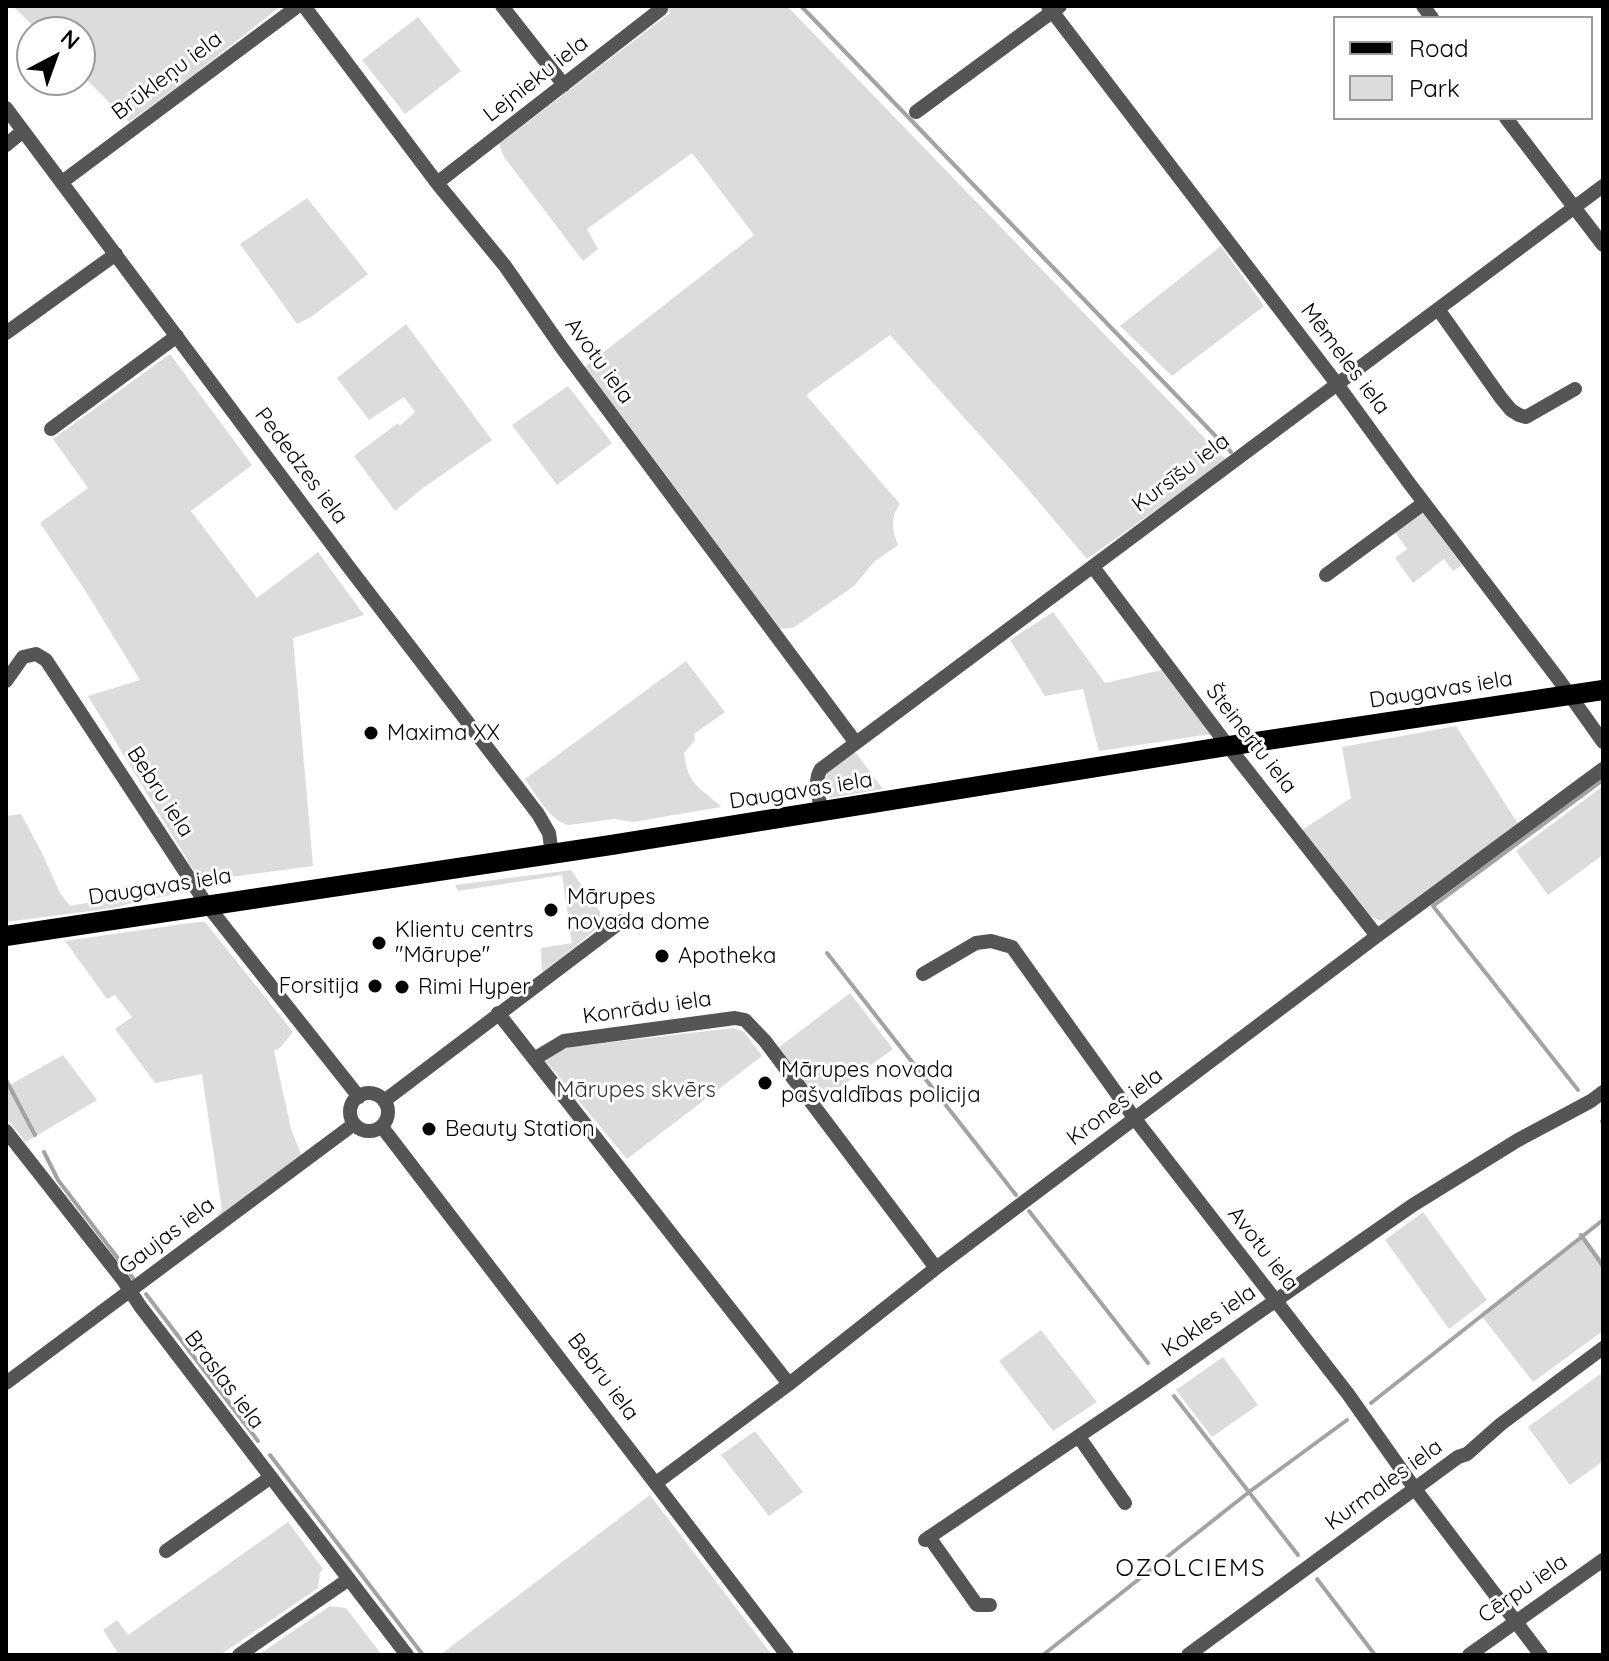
<!DOCTYPE html>
<html>
<head>
<meta charset="utf-8">
<style>
  body { margin:0 }
  #map { position:relative; width:1609px; height:1661px; overflow:hidden; background:#fff; font-family:Quicksand,sans-serif }
  canvas { display:block }
  .frame { position:absolute; inset:0; border:8px solid #000; pointer-events:none }
  .legend { position:absolute; left:1333px; top:16px; width:260px; height:104px; box-sizing:border-box; background:#fff; border:2px solid #999; margin:0; padding:10px 14px; list-style:none; font-size:24px; color:#000 }
  .legend li { display:flex; align-items:center; gap:16px; height:40px }
  .legend b { width:40px; border:2px solid #999 }
  .north { position:absolute; left:16px; top:16px; width:80px; height:80px; box-sizing:border-box; background:#fff; border:2px solid #999; border-radius:50%; rotate:41deg; font-size:22px; font-weight:700; line-height:32px; text-align:center; color:#000 }
  .north::after { content:''; display:block; margin:auto; width:28px; height:36px; background:#000; clip-path:polygon(50% 0,100% 100%,50% 72%,0 100%) }
</style>
</head>
<body>
<div id="map">
<canvas width="1609" height="1661"></canvas>
<div class="frame"></div>
<ul class="legend">
<li><b style="height:10px;background:#000"></b>Road</li>
<li><b style="height:22px;background:#dcdcdc"></b>Park</li>
</ul>
<div class="north">N</div>
</div>
<script>
const c = document.querySelector('canvas').getContext('2d');
c.lineJoin = 'round';
function paint(path, color) { c.fillStyle = color; c.fill(path, 'evenodd'); }
function stroke(path, color, width, dash) { c.strokeStyle = color; c.lineWidth = width; c.lineCap = dash ? 'butt' : 'round'; c.setLineDash(dash || []); c.stroke(path); }
function label(font, color, halo, rows, align = 'center') {
  c.font = font + ' Quicksand,sans-serif'; c.lineWidth = 6; c.setLineDash([]); c.textBaseline = 'middle'; c.strokeStyle = halo; c.fillStyle = color; for (const [text, x, y, turn = 0] of rows) {
    c.save(); c.translate(x, y); c.rotate((+turn || 0) * Math.PI / 180); c.textAlign = isNaN(turn) ? turn : align; if (halo) c.strokeText(text, 0, 0); c.fillText(text, 0, 0); c.restore();
  }
}
const green = new Path2D(`
  M 13,6 L 281,6 L 188,79 L 129,122 L 80,73 L 80,32 L 39,32 Z
  M 664,6 L 787,6 L 1226,460 L 1087,559 L 1021,481 L 890,335 L 806,395 L 900,504 C 890,518 892,529 898,545 L 874,562 L 854,586 L 793,628 L 776,629 L 582,369 L 754,235 L 692,153 L 587,229 L 598,249 L 583,261 L 504,157 L 499,144 L 670,13 Z
  M 418,17 L 461,71 L 405,114 L 362,60 Z
  M 307,198 L 368,274 L 311,317 L 297,324 L 240,244 Z
  M 1221,246 L 1264,306 L 1172,376 L 1120,326 Z
  M 406,324 L 492,440 L 423,488 L 395,511 L 354,456 L 398,423 L 400,426 L 415,412 L 404,397 L 369,420 L 337,378 Z
  M 170,354 L 252,465 L 191,511 L 257,598 L 318,552 L 364,615 L 293,638 L 313,866 L 200,881 L 88,696 L 140,680 L 88,595 L 40,523 L 88,488 L 53,439 Z
  M 568,386 L 612,443 L 557,485 L 512,425 Z
  M 1423,512 L 1462,565 L 1453,571 L 1444,559 L 1413,583 L 1395,558 L 1407,549 L 1395,532 Z
  M 1053,612 L 1105,683 L 1162,670 L 1211,734 L 1099,751 L 1083,689 L 1045,696 L 1010,640 Z
  M 686,661 L 725,712 L 694,734 L 695,740 L 684,753 C 688,787 700,786 721,807 L 633,822 L 614,819 L 569,825 C 550,822 536,794 525,779 Z
  M 1456,726 L 1518,824 L 1389,921 L 1379,920 L 1366,915 L 1302,830 L 1351,798 L 1342,747 Z
  M 856,753 L 883,789 L 830,798 C 815,778 837,757 856,753 Z
  M 1603,786 L 1603,855 L 1548,895 L 1516,851 Z
  M 21,814 L 42,853 L 60,893 L 70,906 L 175,887 L 180,882 L 180,876 L 189,888 L 188,892 L 139,901 L 114,908 L 6,922 L 6,816 Z
  M 571,870 L 600,912 L 602,924 L 575,947 L 542,972 L 541,948 L 572,943 L 562,875 L 458,891 L 455,885 Z
  M 197,922 L 205,922 L 293,1032 L 281,1047 L 274,1051 L 291,1129 L 302,1157 L 212,1222 L 222,1210 L 202,1074 L 155,1083 L 115,1029 L 132,1017 L 115,995 L 107,999 L 65,941 Z
  M 850,993 L 893,1049 L 820,1102 L 778,1048 Z
  M 733,1028 L 744,1032 L 762,1056 L 627,1159 L 545,1060 L 553,1049 Z
  M 63,1055 L 97,1100 L 26,1142 L 6,1118 L 6,1087 Z
  M 1423,1212 L 1487,1300 L 1449,1329 L 1385,1240 Z
  M 1584,1236 L 1603,1261 L 1603,1331 L 1533,1382 L 1480,1314 Z
  M 1041,1330 L 1097,1402 L 1053,1431 L 999,1361 Z
  M 1223,1357 L 1258,1405 L 1212,1437 L 1176,1390 Z
  M 1603,1372 L 1603,1461 L 1570,1485 L 1528,1427 Z
  M 755,1431 L 803,1492 L 769,1516 L 721,1455 Z
  M 650,1495 L 772,1655 L 440,1655 Z
  M 288,1522 L 323,1569 L 320,1573 L 318,1588 L 220,1655 L 119,1655 L 103,1630 L 117,1620 L 128,1635 Z
  M 330,1606 L 346,1608 L 382,1655 L 258,1655 Z`);
const stream = new Path2D(`
  M 801,6 L 1231,452
  M 827,953 L 1016,1195
  M 6,1080 L 35,1135
  M 1578,1090 L 1433,906 L 1603,780
  M 1602,1121 L 1603,1123
  M 44,1152 L 58,1180 L 133,1278
  M 1029,1211 L 1148,1363
  M 1581,1235 L 1603,1266
  M 146,1294 L 258,1441
  M 1174,1396 L 1298,1555
  M 1371,1403 L 1603,1220
  M 270,1455 L 423,1655
  M 1317,1579 L 1375,1655
  M 1043,1655 L 1249,1492 L 1347,1420`);
const street = new Path2D(`
  M 304,6 L 437,183 L 505,266 L 562,348 L 856,743
  M 502,6 L 564,85
  M 1048,6 L 1337,384 L 1409,483 L 1559,680 L 1603,742
  M 1423,6 L 1432,18
  M 6,108 L 348,566 L 538,814 L 549,833 L 552,854
  M 916,112 L 1060,6
  M 1506,118 L 1603,245
  M 6,145 L 23,131
  M 62,182 L 298,6
  M 437,183 L 661,9
  M 1438,309 L 1501,398 L 1511,410 L 1519,415 L 1526,417 L 1575,389
  M 6,333 L 116,254
  M 51,429 L 177,336
  M 1093,567 L 1228,746 L 1377,936
  M 1326,575 L 1424,503
  M 6,681 L 23,657 L 36,654 L 46,660 L 207,905 L 359,1097
  M 822,812 C 819,798 813,781 821,769 L 1603,186
  M 923,974 L 976,943 L 991,941 L 1012,947 L 1135,1119 L 1348,1394 L 1415,1489 L 1541,1655
  M 498,1013 L 789,1384
  M 534,1059 L 564,1041 L 735,1018 L 745,1020 L 765,1041 L 936,1268
  M350 1112a19 19 0 1 1 38 0a19 19 0 1 1-38 0Z
  M 384,1101 L 622,921
  M 382,1127 L 787,1655
  M 6,1131 L 123,1280 L 140,1306 L 407,1655
  M 6,1383 L 354,1124
  M 1079,1437 L 1125,1503
  M 656,1483 L 789,1384 L 936,1268 L 1377,936 L 1603,769
  M 929,1537 L 977,1605 L 990,1605
  M 925,1540 L 1147,1390 L 1413,1205 L 1518,1140 L 1591,1101 L 1603,1092
  M 166,1551 L 271,1477
  M 239,1655 L 349,1579
  M 1188,1655 L 1458,1457 L 1467,1454 L 1501,1424 L 1603,1348
  M 1469,1655 L 1603,1560`);
const primary = new Path2D(`
  M 6,936 L 611,845 L 1228,746 L 1603,690`);
const markers = [
  [371,733,8,"#000"],
  [551,910,8,"#000"],
  [379,943,8,"#000"],
  [662,956,8,"#000"],
  [375,986,8,"#000"],
  [402,987,8,"#000"],
  [765,1083,8,"#000"],
  [429,1129,8,"#000"]
];
const streetNames = [
  ["Brūkleņu iela",167,76,-37],
  ["Lejnieku iela",536,79,-38],
  ["Mēmeles iela",1345,359,53],
  ["Avotu iela",599,361,54],
  ["Pededzes iela",301,466,53],
  ["Kursīšu iela",1181,473,-37],
  ["Daugavas iela",1441,690,-9],
  ["Šteinertu iela",1251,739,52],
  ["Daugavas iela",801,791,-9],
  ["Bebru iela",160,792,57],
  ["Daugavas iela",160,887,-9],
  ["Konrādu iela",647,1008,-8],
  ["Krones iela",1115,1107,-37],
  ["Gaujas iela",167,1236,-37],
  ["Avotu iela",1263,1249,52],
  ["Kokles iela",1209,1321,-35],
  ["Bebru iela",603,1377,53],
  ["Braslas iela",224,1380,53],
  ["Kurmales iela",1384,1485,-36],
  ["Cērpu iela",1523,1589,-35]
];
const poiNames = [
  ["Maxima XX",387,733],
  ["Mārupes",567,897],
  ["novada dome",567,922],
  ["Klientu centrs",395,930],
  ["\"Mārupe\"",395,955],
  ["Apotheka",678,956],
  ["Forsitija",359,986,"right"],
  ["Rimi Hyper",418,987],
  ["Mārupes novada",781,1070],
  ["pašvaldības policija",781,1095],
  ["Beauty Station",445,1129]
];
const parkNames = [
  ["Mārupes skvērs",636,1090]
];
const neighbourhoodNames = [
  ["OZOLCIEMS",1191,1569]
];
paint(green, '#dcdcdc');
stroke(stream, '#a3a3a3', 4);
stroke(street, '#555', 14);
stroke(primary, '#000', 20);
for (const [x, y, r, color] of markers) { const dot = new Path2D(); dot.arc(x, y, r, 0, 2 * Math.PI); c.fillStyle = color; c.fill(dot); stroke(dot, '#fff', 3); }
label('22px', '#000', '#fff', streetNames);
label('22px', '#000', '#fff', poiNames, 'left');
label('22px', '#333', '#fff', parkNames);
c.letterSpacing = '2px';
label('24px', '#000', '#fff', neighbourhoodNames);
c.letterSpacing = '0px';
</script>
</body>
</html>
